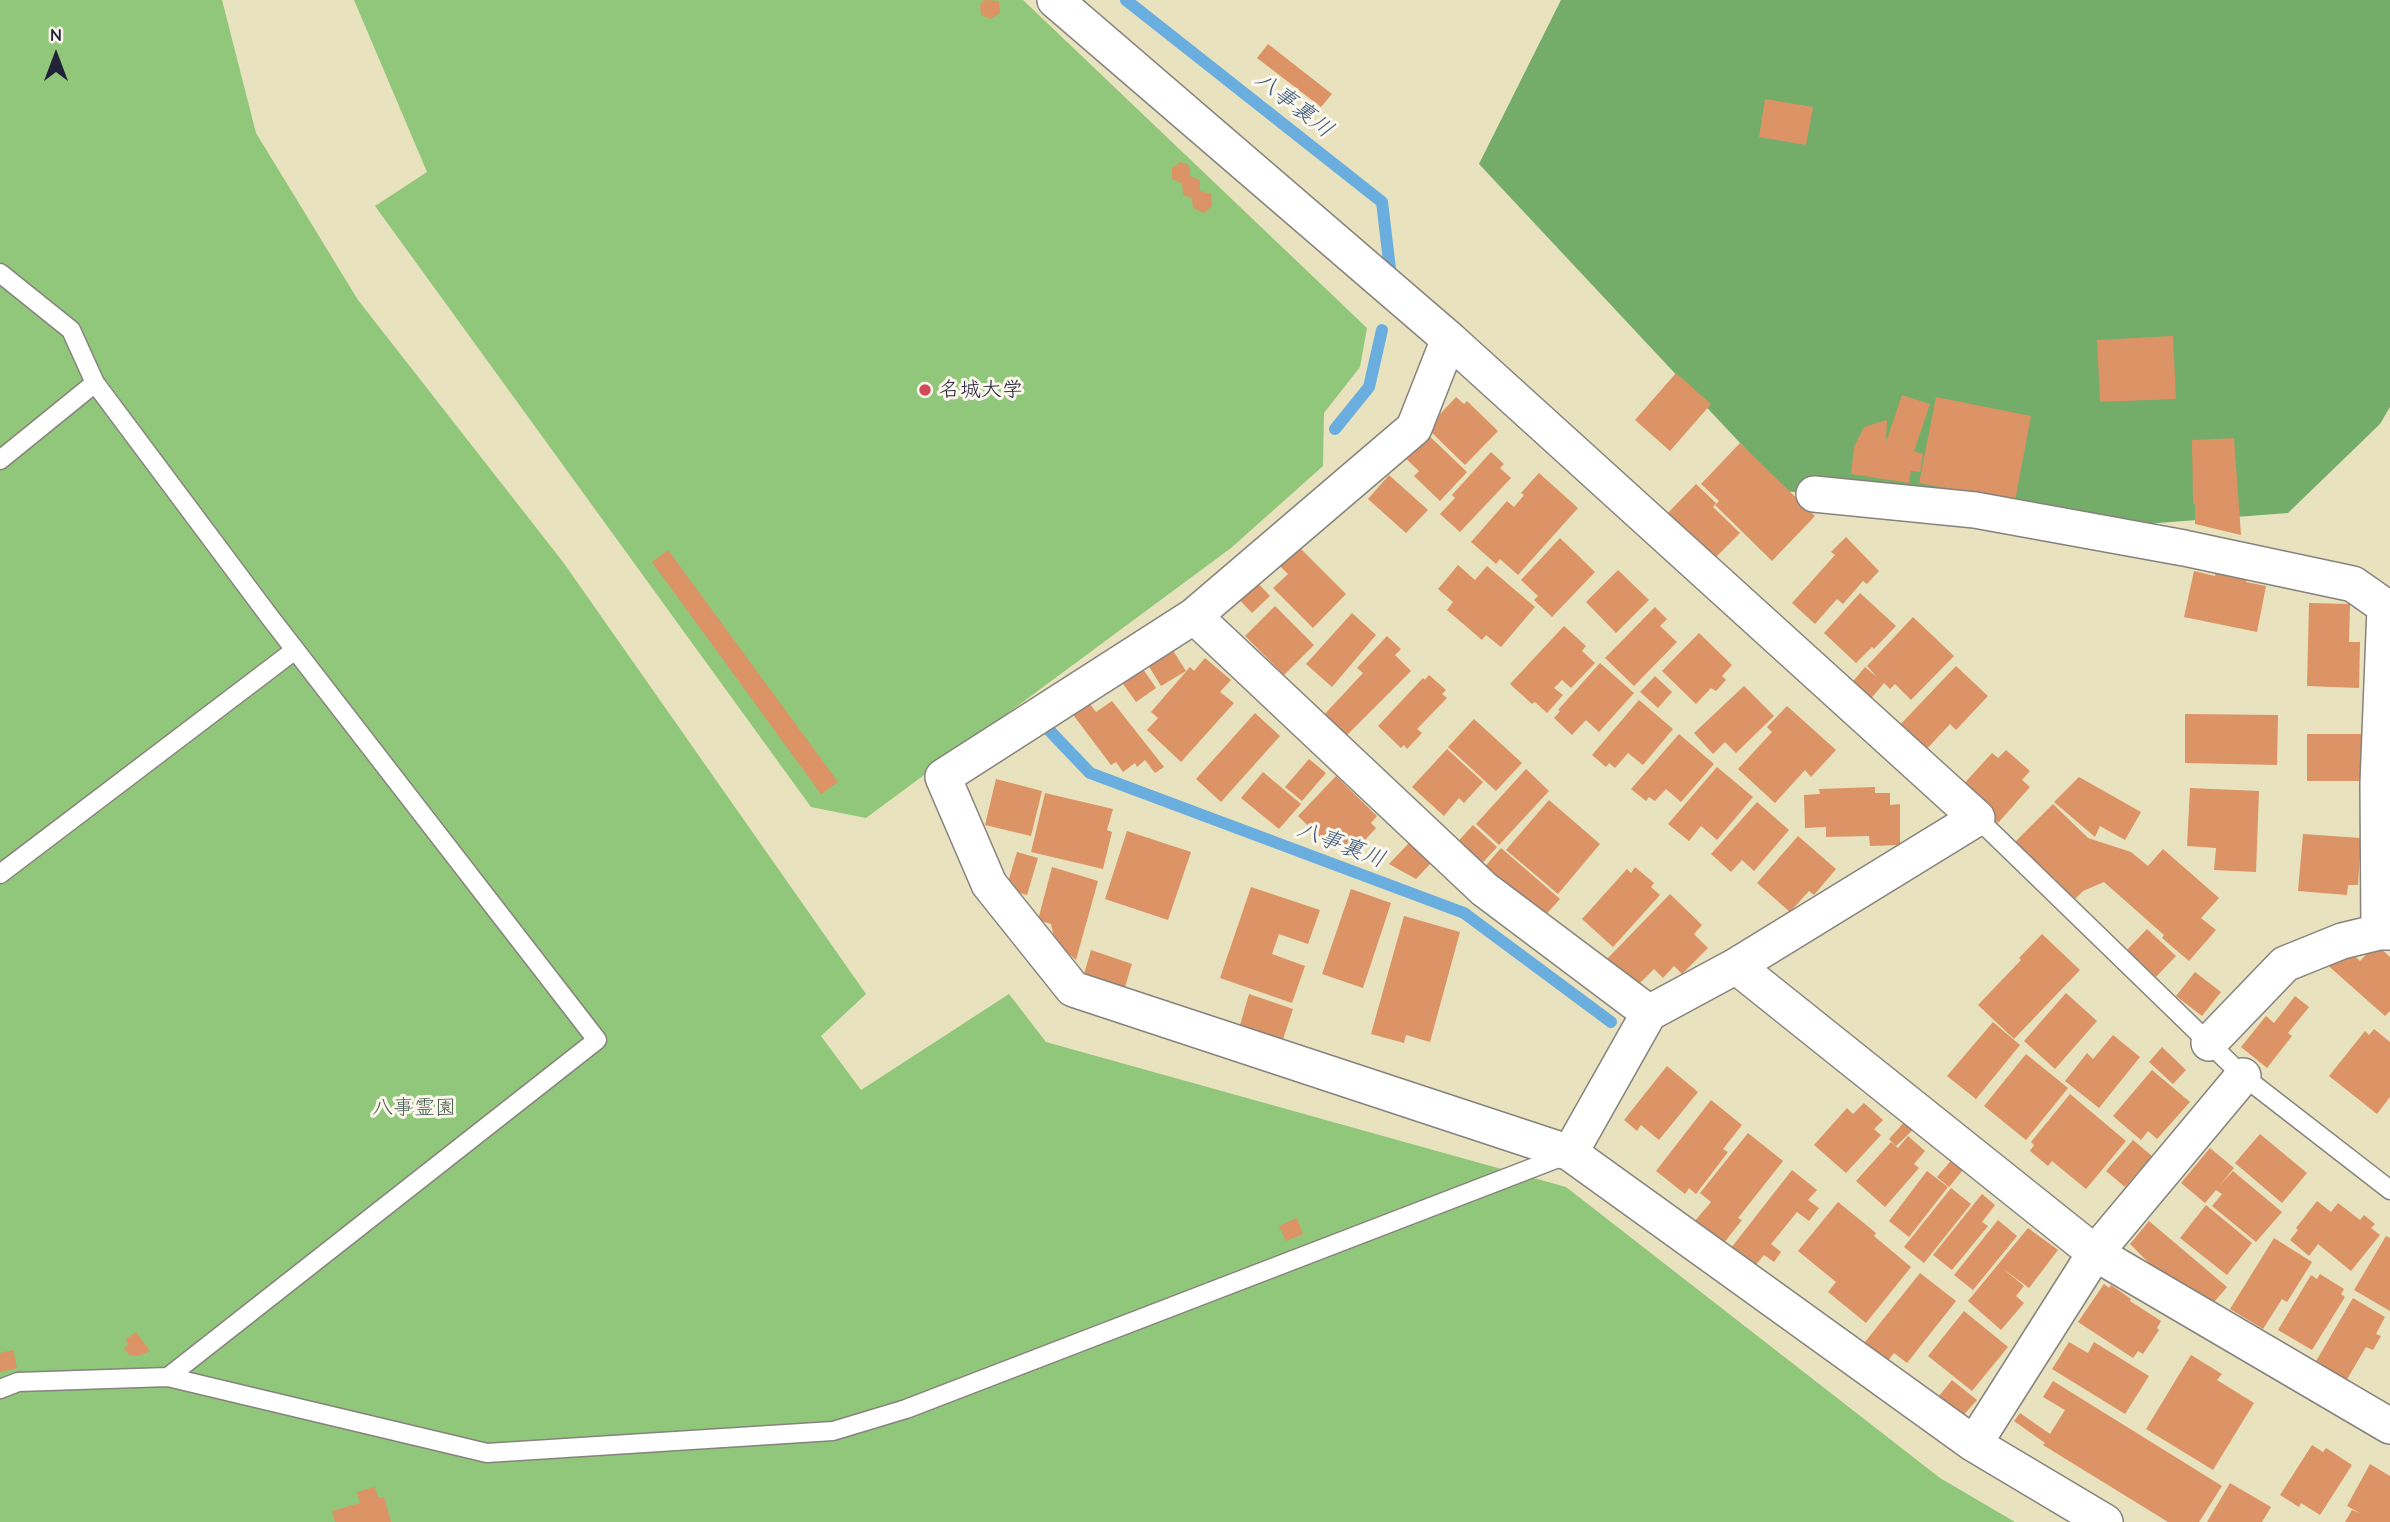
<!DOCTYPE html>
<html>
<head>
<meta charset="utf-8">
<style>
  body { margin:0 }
  #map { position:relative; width:2390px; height:1522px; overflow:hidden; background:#e9e2bf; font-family:"Comic Neue",sans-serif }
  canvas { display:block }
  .north { position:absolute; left:21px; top:21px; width:70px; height:70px; -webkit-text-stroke:5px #fbf7ec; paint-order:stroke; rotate:0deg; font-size:19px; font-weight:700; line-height:28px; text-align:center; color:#22223b }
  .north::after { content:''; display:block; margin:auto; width:24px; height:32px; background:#22223b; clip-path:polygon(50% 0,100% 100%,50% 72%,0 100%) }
</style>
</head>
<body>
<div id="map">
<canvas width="2390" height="1522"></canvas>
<div class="north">N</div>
</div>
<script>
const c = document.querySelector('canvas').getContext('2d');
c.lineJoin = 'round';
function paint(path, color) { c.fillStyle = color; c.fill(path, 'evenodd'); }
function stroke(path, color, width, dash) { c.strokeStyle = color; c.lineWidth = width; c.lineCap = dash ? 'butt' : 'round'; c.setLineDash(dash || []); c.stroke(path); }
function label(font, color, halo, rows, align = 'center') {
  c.font = font + ' "Comic Neue","Klee One",sans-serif'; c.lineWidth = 6; c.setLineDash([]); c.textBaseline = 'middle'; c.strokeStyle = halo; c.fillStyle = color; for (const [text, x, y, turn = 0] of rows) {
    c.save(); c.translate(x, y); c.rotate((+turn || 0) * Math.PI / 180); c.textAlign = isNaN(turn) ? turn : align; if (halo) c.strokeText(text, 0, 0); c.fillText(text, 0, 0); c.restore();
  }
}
const green = new Path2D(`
  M 0,0 L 222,0 L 256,133 L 358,300 L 563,562 L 866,994 L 821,1036 L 861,1090 L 1009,994 L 1046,1042 L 1566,1187 L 1940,1478 L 2015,1522 L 0,1522 Z
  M 354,0 L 1023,0 L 1367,328 L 1360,367 L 1324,413 L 1323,466 L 1231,548 L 866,818 L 811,807 L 375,206 L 427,172 Z`);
const forest = new Path2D(`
  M 1561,0 L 2390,0 L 2390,407 L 2380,424 L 2288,513 L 2106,527 L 1785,491 L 1479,164 Z`);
const stream = new Path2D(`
  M 1126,0 L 1382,202 L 1390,269
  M 1335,429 L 1369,387 L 1382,330
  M 1047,728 L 1090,773 L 1464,913 L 1611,1022`);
const building = new Path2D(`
  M 985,0 L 999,1 L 1000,13 L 991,19 L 981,15 L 980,4 Z
  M 1268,44 L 1332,94 L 1321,107 L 1257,58 Z
  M 1765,99 L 1813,107 L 1806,145 L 1759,137 Z
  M 1180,162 L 1190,166 L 1190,176 L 1200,180 L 1200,191 L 1211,194 L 1212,206 L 1204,213 L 1193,208 L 1192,198 L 1183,195 L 1182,183 L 1172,179 L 1172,168 Z
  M 2173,336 L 2176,399 L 2100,402 L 2097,340 Z
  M 1676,373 L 1711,404 L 1670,451 L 1635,420 Z
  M 1902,395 L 1930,404 L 1914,451 L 1923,454 L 1920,472 L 1911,471 L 1909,483 L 1851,474 L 1854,447 L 1864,427 L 1887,420 L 1886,442 Z
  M 1456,397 L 1464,404 L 1467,401 L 1498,431 L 1465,465 L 1427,428 Z
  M 1936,397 L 2031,416 L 2015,501 L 1919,483 Z
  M 1423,430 L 1467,472 L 1440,501 L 1414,476 L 1419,471 L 1401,454 Z
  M 2234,438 L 2241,535 L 2195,524 L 2195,504 L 2193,504 L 2192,440 Z
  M 1740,443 L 1815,516 L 1772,561 L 1715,505 L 1719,501 L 1701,484 Z
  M 1491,452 L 1504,464 L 1500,468 L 1511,478 L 1460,532 L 1440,514 L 1455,498 L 1452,495 Z
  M 1539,473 L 1578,508 L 1518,575 L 1500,559 L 1496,564 L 1471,542 L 1507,501 L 1514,507 L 1524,495 L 1521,493 Z
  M 1389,475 L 1428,510 L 1406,533 L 1368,499 Z
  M 1696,484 L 1716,503 L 1713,507 L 1740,533 L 1711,562 L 1665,516 Z
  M 1846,537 L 1879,571 L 1867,584 L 1863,581 L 1843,604 L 1837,599 L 1815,624 L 1792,603 L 1835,555 L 1831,552 Z
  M 1560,538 L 1595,572 L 1552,617 L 1534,600 L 1538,596 L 1521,580 Z
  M 1298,546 L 1346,594 L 1313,628 L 1273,588 L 1288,574 L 1279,565 Z
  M 668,550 L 838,782 L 821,794 L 652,562 Z
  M 1458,565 L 1475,580 L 1487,566 L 1535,607 L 1501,647 L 1486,635 L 1482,640 L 1447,610 L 1453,602 L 1438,589 Z
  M 1618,570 L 1649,600 L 1616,633 L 1586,602 Z
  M 2216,570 L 2247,576 L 2246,582 L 2266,586 L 2257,632 L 2184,617 L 2194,571 L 2215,576 Z
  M 1254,579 L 1270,596 L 1252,613 L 1236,596 Z
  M 1860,593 L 1896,626 L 1874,649 L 1872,647 L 1856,663 L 1824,633 Z
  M 2309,603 L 2350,604 L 2349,642 L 2360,642 L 2359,688 L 2307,686 Z
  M 1275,606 L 1314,645 L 1284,675 L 1245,636 Z
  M 1655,607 L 1667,619 L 1660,626 L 1677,642 L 1634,686 L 1605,658 Z
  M 1352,613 L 1376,635 L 1332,687 L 1306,664 Z
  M 1913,617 L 1954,656 L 1911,700 L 1895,684 L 1890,689 L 1884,683 L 1869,701 L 1850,685 L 1865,667 L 1877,677 L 1867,666 Z
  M 1564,626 L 1586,646 L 1582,651 L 1595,663 L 1571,688 L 1562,680 L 1554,688 L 1563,695 L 1547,713 L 1535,702 L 1532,704 L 1510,684 Z
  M 1699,633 L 1732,665 L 1722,676 L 1726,680 L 1716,691 L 1711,688 L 1696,704 L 1662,671 Z
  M 1387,636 L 1401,649 L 1395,655 L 1411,671 L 1343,739 L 1321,718 L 1363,673 L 1357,668 Z
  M 1172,649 L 1186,671 L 1161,686 L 1148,665 Z
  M 1205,658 L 1231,680 L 1220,692 L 1234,703 L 1181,762 L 1147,730 L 1158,718 L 1151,712 L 1190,667 L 1194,671 Z
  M 1600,663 L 1634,693 L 1599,732 L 1586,720 L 1572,735 L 1554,718 L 1560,711 L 1558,710 Z
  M 1956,666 L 1988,696 L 1956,730 L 1950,724 L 1923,753 L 1897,728 Z
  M 1143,669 L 1156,688 L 1136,702 L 1123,684 Z
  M 1429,675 L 1446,690 L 1442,694 L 1447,698 L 1417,729 L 1422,733 L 1407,749 L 1404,745 L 1401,748 L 1378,726 L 1423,678 L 1425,680 Z
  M 1655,676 L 1672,692 L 1658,708 L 1640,692 Z
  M 1744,686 L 1774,716 L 1736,753 L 1725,742 L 1713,754 L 1694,733 Z
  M 1087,700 L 1096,712 L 1112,701 L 1164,767 L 1155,773 L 1145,760 L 1137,767 L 1135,763 L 1123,772 L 1116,762 L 1111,765 L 1071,712 Z
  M 1639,700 L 1673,729 L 1643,765 L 1628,753 L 1615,768 L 1609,763 L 1606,767 L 1592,755 Z
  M 1787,706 L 1836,750 L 1811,777 L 1805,770 L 1775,803 L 1738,769 L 1772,732 L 1767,727 Z
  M 1255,713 L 1280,736 L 1221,802 L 1196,779 Z
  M 2185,714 L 2278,715 L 2277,765 L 2185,763 Z
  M 1474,719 L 1522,763 L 1496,791 L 1448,747 Z
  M 1679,734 L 1714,764 L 1681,802 L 1666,789 L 1655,801 L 1649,797 L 1646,801 L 1631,789 Z
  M 2307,734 L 2370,734 L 2370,781 L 2307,781 Z
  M 1447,749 L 1483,782 L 1464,803 L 1459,798 L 1444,816 L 1412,787 Z
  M 2006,750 L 2030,771 L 2022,780 L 2030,787 L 1998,823 L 1960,788 L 1992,753 L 1998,758 Z
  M 1309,759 L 1326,773 L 1302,801 L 1285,787 Z
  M 1717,767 L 1753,797 L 1717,840 L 1701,826 L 1689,841 L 1668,824 Z
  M 1526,769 L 1549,791 L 1499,845 L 1476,824 Z
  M 1263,772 L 1301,804 L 1279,829 L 1241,798 Z
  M 1336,776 L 1377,816 L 1371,823 L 1376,828 L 1365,840 L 1361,836 L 1346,851 L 1334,840 L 1328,845 L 1298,816 Z
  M 2079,777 L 2141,812 L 2125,840 L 2100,826 L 2095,837 L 2054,802 Z
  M 996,779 L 1042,791 L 1031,836 L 985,825 Z
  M 1875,787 L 1875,793 L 1890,793 L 1890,805 L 1900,804 L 1900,845 L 1870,846 L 1869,836 L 1826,837 L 1826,827 L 1805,828 L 1804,795 L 1820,794 L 1819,789 Z
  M 2190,788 L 2259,791 L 2256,872 L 2214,870 L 2216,848 L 2187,846 Z
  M 1045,793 L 1113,809 L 1107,830 L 1112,832 L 1103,869 L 1031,852 Z
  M 1549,800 L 1600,844 L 1558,894 L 1506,850 Z
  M 1757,802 L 1789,830 L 1754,871 L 1742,860 L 1731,872 L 1711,854 Z
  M 2053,804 L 2088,838 L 2131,852 L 2148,866 L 2163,849 L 2219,898 L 2201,918 L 2216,930 L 2189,961 L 2162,938 L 2164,935 L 2104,882 L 2083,891 L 2074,900 L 2054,878 L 2052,880 L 2014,843 Z
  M 1473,825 L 1497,847 L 1476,870 L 1452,848 Z
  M 1127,831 L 1191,852 L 1168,920 L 1105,899 Z
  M 2303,834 L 2361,838 L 2358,885 L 2348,885 L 2347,895 L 2298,891 Z
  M 1798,836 L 1836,869 L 1814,895 L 1809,891 L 1790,912 L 1757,883 Z
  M 1409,843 L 1431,863 L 1416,879 L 1389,864 Z
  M 1501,848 L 1560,899 L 1541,920 L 1482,870 Z
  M 1017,852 L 1038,858 L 1027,895 L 1006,889 Z
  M 1052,867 L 1098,881 L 1076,960 L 1055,942 L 1051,924 L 1038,920 Z
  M 1635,867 L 1654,883 L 1651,887 L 1660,895 L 1613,947 L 1582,919 L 1627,869 L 1631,873 Z
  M 1251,887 L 1320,910 L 1308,944 L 1279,934 L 1272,954 L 1305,966 L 1292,1003 L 1220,978 Z
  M 1351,889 L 1391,903 L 1363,988 L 1322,974 Z
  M 1670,894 L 1702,925 L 1694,934 L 1708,948 L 1682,974 L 1674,966 L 1663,978 L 1654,969 L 1635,988 L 1606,960 Z
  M 1404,916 L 1460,932 L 1430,1042 L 1406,1035 L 1404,1043 L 1371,1034 Z
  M 2147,929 L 2176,956 L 2156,977 L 2127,950 Z
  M 2042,934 L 2080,970 L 2014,1039 L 1978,1005 L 2021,960 L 2019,958 Z
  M 2376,944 L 2390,957 L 2390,1011 L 2385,1016 L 2324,962 L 2351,952 L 2360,961 Z
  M 1091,950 L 1132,964 L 1125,987 L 1084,974 Z
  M 2195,972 L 2221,992 L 2202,1016 L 2176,996 Z
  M 2066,993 L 2097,1021 L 2055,1069 L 2024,1041 Z
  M 1249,994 L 1293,1009 L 1283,1039 L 1240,1025 Z
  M 2295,996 L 2309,1007 L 2288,1033 L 2292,1036 L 2267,1068 L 2241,1047 L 2266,1016 L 2274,1023 Z
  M 1993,1022 L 2020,1045 L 1976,1099 L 1947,1076 Z
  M 2374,1029 L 2390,1042 L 2390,1097 L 2377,1114 L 2329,1076 L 2365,1031 L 2369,1035 Z
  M 2113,1035 L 2140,1057 L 2099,1108 L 2065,1081 L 2087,1053 L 2093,1059 Z
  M 2162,1047 L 2186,1070 L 2173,1084 L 2149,1062 Z
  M 2026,1054 L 2068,1088 L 2026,1140 L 1984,1106 Z
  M 1667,1066 L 1698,1092 L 1659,1140 L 1641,1125 L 1637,1131 L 1624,1120 Z
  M 2152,1070 L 2190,1102 L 2157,1139 L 2148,1131 L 2141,1140 L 2113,1116 Z
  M 2070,1094 L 2126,1141 L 2086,1189 L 2052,1161 L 2048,1166 L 2030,1151 L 2034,1145 L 2031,1142 Z
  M 1711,1100 L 1742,1125 L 1723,1149 L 1728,1152 L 1696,1194 L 1689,1188 L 1685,1194 L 1656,1171 Z
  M 1864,1103 L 1883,1120 L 1874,1129 L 1881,1135 L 1846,1173 L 1814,1145 L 1847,1108 L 1853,1114 Z
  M 1908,1118 L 1916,1127 L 1896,1146 L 1889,1139 Z
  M 1748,1133 L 1783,1161 L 1738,1218 L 1742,1220 L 1723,1244 L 1694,1222 L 1711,1202 L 1700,1193 Z
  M 2260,1134 L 2307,1173 L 2282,1203 L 2235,1163 Z
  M 1908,1136 L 1925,1151 L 1914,1164 L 1919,1168 L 1885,1207 L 1856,1181 L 1891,1142 L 1898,1148 Z
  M 2133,1140 L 2152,1156 L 2125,1187 L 2106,1171 Z
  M 2210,1148 L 2234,1168 L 2219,1186 L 2233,1171 L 2282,1212 L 2256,1242 L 2212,1206 L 2222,1194 L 2216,1190 L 2205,1203 L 2181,1183 Z
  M 1954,1157 L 1966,1166 L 1949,1187 L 1937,1177 Z
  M 1792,1170 L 1817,1190 L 1808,1200 L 1819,1208 L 1809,1221 L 1797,1212 L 1771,1244 L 1781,1252 L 1774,1262 L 1764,1255 L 1754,1267 L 1731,1248 Z
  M 1927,1171 L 1948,1187 L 1909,1237 L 1889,1221 Z
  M 1951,1188 L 1971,1204 L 1924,1263 L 1904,1247 Z
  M 1982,1194 L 1995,1205 L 1982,1222 L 1988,1226 L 1952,1270 L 1933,1255 Z
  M 2317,1201 L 2331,1212 L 2338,1203 L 2360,1220 L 2364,1215 L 2375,1224 L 2371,1228 L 2380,1235 L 2351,1271 L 2318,1244 L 2309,1256 L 2290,1240 L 2298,1230 L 2296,1228 Z
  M 1838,1202 L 1876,1233 L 1874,1236 L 1911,1267 L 1866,1323 L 1828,1292 L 1836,1282 L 1798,1251 Z
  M 2206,1205 L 2252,1243 L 2227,1275 L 2180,1238 Z
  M 1297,1218 L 1303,1234 L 1286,1241 L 1279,1226 Z
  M 1998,1220 L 2017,1236 L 1973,1290 L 1954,1275 Z
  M 2149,1221 L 2227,1287 L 2203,1315 L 2148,1269 L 2151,1265 L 2130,1244 Z
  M 2028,1228 L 2058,1250 L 2029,1288 L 2002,1268 L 2024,1286 L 2016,1296 L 2024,1303 L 2001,1330 L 1968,1301 Z
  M 2386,1236 L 2390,1238 L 2390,1311 L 2354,1290 Z
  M 2274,1238 L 2312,1262 L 2287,1302 L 2282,1299 L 2263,1329 L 2230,1309 Z
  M 1920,1273 L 1956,1301 L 1907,1363 L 1894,1353 L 1884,1366 L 1861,1347 Z
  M 2320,1274 L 2344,1289 L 2341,1294 L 2345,1297 L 2312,1350 L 2278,1330 L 2311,1275 L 2317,1279 Z
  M 2104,1284 L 2109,1288 L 2111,1285 L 2131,1299 L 2130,1301 L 2161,1321 L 2157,1328 L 2159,1330 L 2143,1354 L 2138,1351 L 2133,1358 L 2078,1322 Z
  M 2353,1298 L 2385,1317 L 2376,1334 L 2381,1336 L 2373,1350 L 2366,1347 L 2343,1386 L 2312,1368 Z
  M 1964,1311 L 2008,1347 L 1972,1391 L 1928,1356 Z
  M 136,1332 L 150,1351 L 141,1355 L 130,1356 L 124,1348 L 129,1344 L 125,1340 Z
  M 2069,1342 L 2088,1353 L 2094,1342 L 2149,1376 L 2125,1414 L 2052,1369 Z
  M 13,1350 L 17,1368 L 0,1372 L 0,1353 Z
  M 2191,1355 L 2222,1374 L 2217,1380 L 2254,1403 L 2213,1470 L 2146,1429 Z
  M 1952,1380 L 1977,1400 L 1960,1419 L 1930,1407 Z
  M 2053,1381 L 2222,1486 L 2199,1522 L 2168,1522 L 2043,1445 L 2045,1443 L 2014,1421 L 2020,1413 L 2050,1434 L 2065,1410 L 2043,1397 Z
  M 2312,1445 L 2323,1452 L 2326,1448 L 2352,1465 L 2320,1515 L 2301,1503 L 2299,1507 L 2280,1495 Z
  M 2370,1464 L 2390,1476 L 2390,1522 L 2345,1522 L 2352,1510 L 2360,1513 L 2347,1506 Z
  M 2230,1483 L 2271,1507 L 2262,1522 L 2207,1522 Z
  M 375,1487 L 378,1498 L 384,1497 L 391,1522 L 335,1522 L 332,1511 L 360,1503 L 357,1492 Z`);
const lane = new Path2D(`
  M 0,273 L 71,330 L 95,383 L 269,616 L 597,1040 L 168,1377
  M 0,460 L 95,383
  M 1977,818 L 2243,1076 L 2390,1190
  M 0,874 L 295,650
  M 0,1389 L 18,1382 L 168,1377 L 487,1453 L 833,1431 L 906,1409 L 1566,1155`);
const street = new Path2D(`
  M 1055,0 L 1449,339 L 1977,818 L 1736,966 L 1649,1013 L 1570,1153
  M 1449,339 L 1414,428 L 1194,616 L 943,777 L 989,884 L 1073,989 L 1570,1153 L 1974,1444 L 2105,1522
  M 1814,494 L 1975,510 L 2184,548 L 2353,584 L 2390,610
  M 1194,616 L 1484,889 L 1649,1013
  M 2379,932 L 2378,784 L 2385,608
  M 1736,966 L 2095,1253 L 2390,1426
  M 2209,1043 L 2285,964 L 2342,941 L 2379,932 L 2390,932
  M 1974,1444 L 2095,1253 L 2243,1076`);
const markers = [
  [925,390,7,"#d1495b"]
];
const poiNames = [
  ["名城大学",939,390]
];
const parkNames = [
  ["八事霊園",414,1108]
];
const waterNames = [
  ["八事裏川",1294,105,38],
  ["八事裏川",1341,845,21]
];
paint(green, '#91c77a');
paint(forest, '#74ac6a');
stroke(stream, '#6aaee0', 12);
paint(building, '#dc9365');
stroke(lane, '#86827d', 21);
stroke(street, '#86827d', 38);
stroke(lane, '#fff', 18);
stroke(street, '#fff', 35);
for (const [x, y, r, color] of markers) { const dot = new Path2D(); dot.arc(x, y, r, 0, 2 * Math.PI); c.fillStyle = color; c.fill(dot); stroke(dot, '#fbf7ec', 2.5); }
label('21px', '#22223b', '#fbf7ec', poiNames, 'left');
label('21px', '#495c51', '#fbf7ec', parkNames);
label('italic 23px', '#3f5a7d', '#fbf7ec', waterNames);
</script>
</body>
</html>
